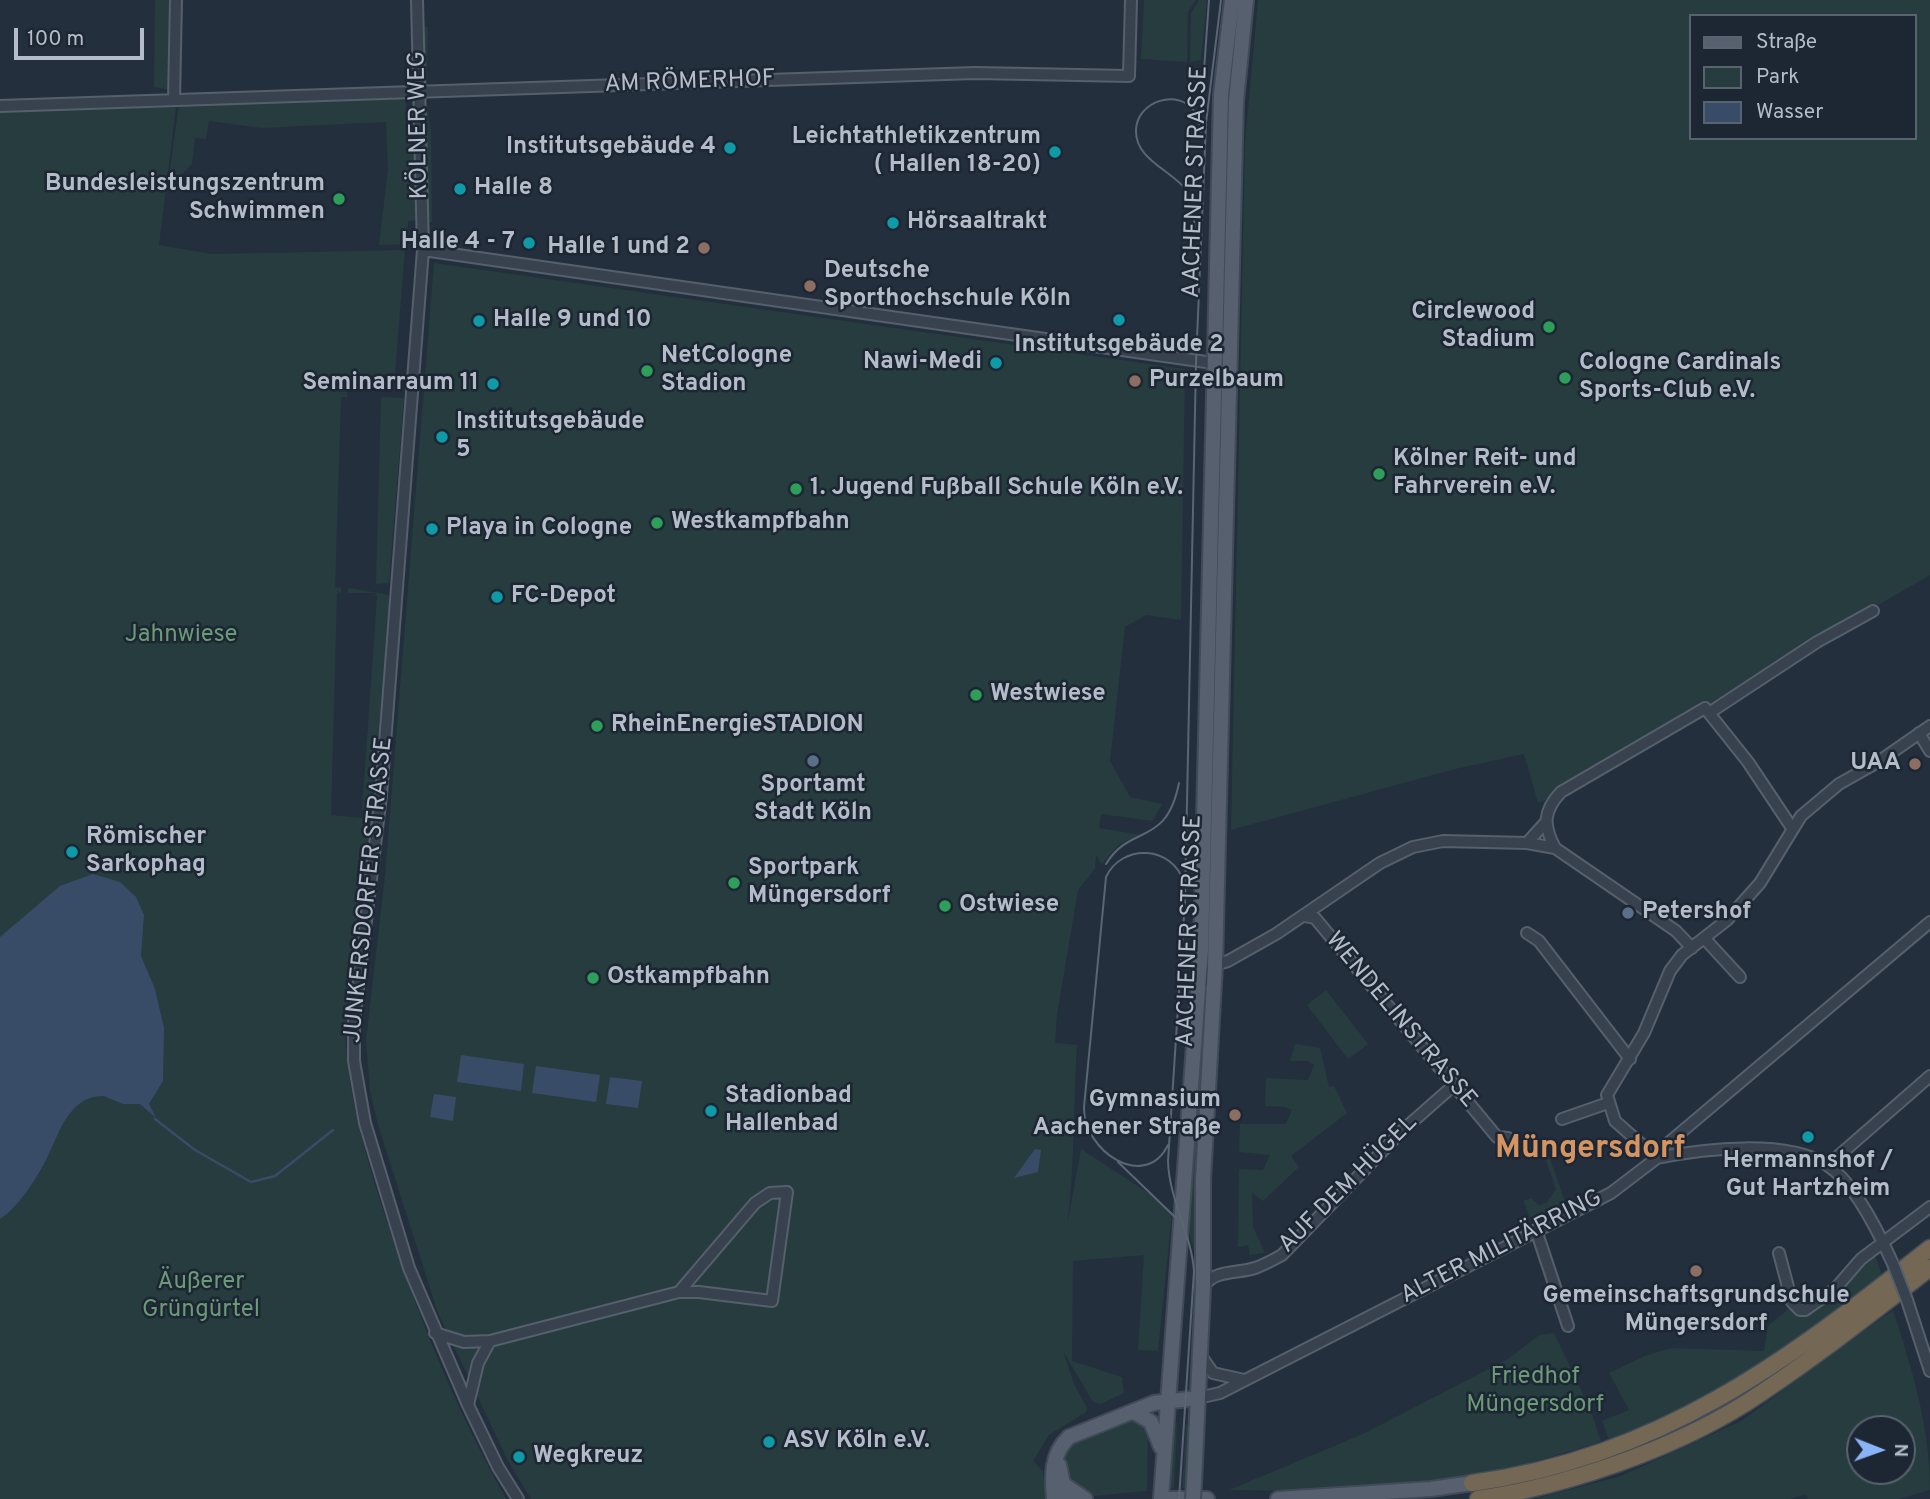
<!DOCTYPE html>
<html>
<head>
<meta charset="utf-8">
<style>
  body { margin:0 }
  #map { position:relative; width:1930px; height:1499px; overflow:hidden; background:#242f3e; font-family:Overpass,sans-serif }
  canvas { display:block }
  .legend { position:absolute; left:1689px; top:14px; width:228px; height:126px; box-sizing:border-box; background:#1d2633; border:2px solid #59626f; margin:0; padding:9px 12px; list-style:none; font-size:21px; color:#b4bcc9 }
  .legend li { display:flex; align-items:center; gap:14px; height:35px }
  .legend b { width:35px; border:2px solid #59626f }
  .north { position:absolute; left:1846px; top:1415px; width:70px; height:70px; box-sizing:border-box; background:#1d2633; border:2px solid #59626f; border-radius:50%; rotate:91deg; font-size:19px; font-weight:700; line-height:28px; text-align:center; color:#b4bcc9 }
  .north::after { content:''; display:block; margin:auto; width:24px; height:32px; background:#8ab4f8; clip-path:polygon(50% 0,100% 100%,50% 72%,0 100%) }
  .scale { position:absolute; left:14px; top:28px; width:130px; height:32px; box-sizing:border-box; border:4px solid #b4bcc9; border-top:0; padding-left:9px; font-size:21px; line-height:24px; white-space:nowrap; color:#b4bcc9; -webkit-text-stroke:5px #1d2633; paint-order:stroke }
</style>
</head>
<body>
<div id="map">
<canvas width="1930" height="1499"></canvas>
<ul class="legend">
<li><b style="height:9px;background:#56606e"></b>Straße</li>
<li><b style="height:19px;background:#263c3f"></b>Park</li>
<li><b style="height:19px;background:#394c67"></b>Wasser</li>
</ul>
<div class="north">N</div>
<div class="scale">100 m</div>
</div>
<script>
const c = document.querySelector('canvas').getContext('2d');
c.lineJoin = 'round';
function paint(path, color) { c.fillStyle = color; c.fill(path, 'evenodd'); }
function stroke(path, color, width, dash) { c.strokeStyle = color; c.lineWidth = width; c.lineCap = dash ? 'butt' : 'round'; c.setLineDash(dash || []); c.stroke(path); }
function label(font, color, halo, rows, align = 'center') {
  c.font = font + ' Overpass,sans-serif'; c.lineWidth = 5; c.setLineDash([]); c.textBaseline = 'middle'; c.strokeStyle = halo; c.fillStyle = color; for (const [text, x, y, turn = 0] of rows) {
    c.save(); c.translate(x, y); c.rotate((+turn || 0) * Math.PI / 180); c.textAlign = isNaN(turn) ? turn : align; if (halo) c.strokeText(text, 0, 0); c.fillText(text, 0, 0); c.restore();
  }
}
const green = new Path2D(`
  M 155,0 L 172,0 L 169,90 L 154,87 Z
  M 1144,0 L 1196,0 L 1188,12 L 1187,62 L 1141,59 Z
  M 1199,0 L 1207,0 L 1201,60 L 1190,62 L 1191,13 Z
  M 1258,0 L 1930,0 L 1930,575 L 1771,667 L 1714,706 L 1707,705 L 1543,801 L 1538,803 L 1524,754 L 1455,769 L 1231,830 L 1245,143 ZM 1690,16 L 1914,16 L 1914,138 L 1690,138 Z
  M 422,27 L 428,27 L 427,87 L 424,85 Z
  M 424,96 L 431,129 L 432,222 L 427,222 Z
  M 1226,98 L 1232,98 L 1224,349 L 1219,348 Z
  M 406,99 L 406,111 L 416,112 L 417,220 L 408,221 L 407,244 L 379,245 L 388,169 L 386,122 L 262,128 L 209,121 L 206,139 L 195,138 L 192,164 L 179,177 L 169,176 L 179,104 Z
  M 176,107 L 159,245 L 211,254 L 405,250 L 395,373 L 372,376 L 369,386 L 347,385 L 347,397 L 341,397 L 335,587 L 341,588 L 341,592 L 337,593 L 331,815 L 361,818 L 374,815 L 345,1030 C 348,1102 369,1168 392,1236 C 422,1327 459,1415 506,1499 L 0,1499 L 0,111 Z
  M 434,263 L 1185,369 L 1181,620 L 1146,615 L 1125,627 L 1110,761 L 1130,797 L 1162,804 L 1153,821 L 1101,814 L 1099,828 L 1141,835 L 1119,844 L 1102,864 L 1096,855 L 1095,869 L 1078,890 L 1057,1015 L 1055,1043 L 1077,1045 C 1073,1106 1075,1165 1067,1226 L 1081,1149 L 1153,1196 L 1172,1213 L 1158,1351 L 1138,1350 L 1144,1255 L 1073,1261 L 1072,1361 L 1122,1377 L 1124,1393 L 1101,1404 L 1093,1402 L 1063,1351 L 1074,1384 L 1087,1408 L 1086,1412 L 1049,1435 L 1033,1461 L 1043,1471 L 1047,1499 L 531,1499 L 508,1461 L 438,1313 L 378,1125 L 370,1091 L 366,1040 L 385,876 Z
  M 381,397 L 404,398 L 389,583 L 376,584 Z
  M 348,588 L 390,595 L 374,810 L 362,810 L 377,597 L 375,593 L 348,593 Z
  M 1208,980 L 1199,1260 L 1196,1260 L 1187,1221 L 1203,992 Z
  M 1326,990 L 1368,1044 L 1348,1059 L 1307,1005 Z
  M 1295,1044 L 1320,1048 L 1329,1087 L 1334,1086 L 1347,1113 L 1291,1156 L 1299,1167 L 1263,1201 L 1252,1193 L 1253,1227 L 1265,1253 L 1250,1255 L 1248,1245 L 1238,1247 L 1239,1169 L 1263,1170 L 1270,1155 L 1239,1152 L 1240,1124 L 1286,1124 L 1292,1110 L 1285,1107 L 1265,1106 L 1266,1078 L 1308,1080 L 1314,1065 L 1308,1061 L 1290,1061 Z
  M 1543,1139 L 1566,1204 L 1532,1221 L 1523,1201 L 1531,1198 L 1539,1205 L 1546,1203 L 1556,1189 L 1539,1141 Z
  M 1875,1255 L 1883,1278 L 1733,1384 L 1624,1437 L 1609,1440 L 1602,1421 L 1629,1410 L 1609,1373 L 1647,1355 L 1672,1348 L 1764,1351 L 1768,1326 L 1790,1308 L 1796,1314 L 1806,1314 Z
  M 1893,1310 C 1912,1369 1930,1426 1930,1490 L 1899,1499 L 1808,1499 L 1806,1494 L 1790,1499 L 1534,1499 L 1621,1476 L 1741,1421 ZM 1860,1429 L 1902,1429 L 1902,1471 L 1860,1471 Z
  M 1554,1333 L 1591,1411 L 1601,1442 L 1519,1466 L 1434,1482 L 1299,1491 L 1229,1490 L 1363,1434 L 1508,1359 L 1539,1335 Z
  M 1133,1418 L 1148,1424 L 1147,1491 L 1093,1496 L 1070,1485 L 1063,1463 L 1072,1442 Z
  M 1173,1423 L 1177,1423 L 1174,1488 L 1169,1488 Z
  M 1186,1425 L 1190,1425 L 1187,1488 L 1182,1488 Z`);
const water = new Path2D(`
  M 93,874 L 120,882 L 136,897 L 144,915 L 141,956 L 155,989 L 164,1028 L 163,1081 L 149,1104 L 156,1118 L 140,1104 L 123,1104 L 104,1096 C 67,1095 58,1138 45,1162 C 34,1182 19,1206 0,1219 L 0,937 L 60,886 Z
  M 461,1055 L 524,1064 L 521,1091 L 457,1082 Z
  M 536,1066 L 600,1075 L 596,1102 L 532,1093 Z
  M 610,1077 L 642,1081 L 638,1108 L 606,1104 Z
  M 434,1094 L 456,1097 L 453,1121 L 430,1117 Z
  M 1035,1149 L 1041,1150 L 1038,1172 L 1014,1178 Z`);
const stream = new Path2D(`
  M 155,1119 L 195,1150 L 251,1182 L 275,1176 L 333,1130`);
const minor = new Path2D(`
  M 417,0 L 423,250 L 381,795 L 354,1022 L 354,1061 L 365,1123 L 409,1268 L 468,1405 L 498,1467 L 518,1499
  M 174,99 L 176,0
  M 0,106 L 975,73 L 1129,76 L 1131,0
  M 423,250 L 1220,364
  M 1709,713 L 1817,642 L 1873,611
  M 1919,733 L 1930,751
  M 1527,843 L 1545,823
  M 1555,848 C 1543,825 1543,811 1561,792 L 1705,708 L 1748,762 L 1792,828
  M 1305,916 L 1315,918 L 1497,1137 L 1508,1138
  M 1527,933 L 1539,941 L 1630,1059
  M 1705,939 L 1740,977
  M 1198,988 L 1215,965 L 1228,961 L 1276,934 L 1380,863 L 1413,847 L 1443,841 L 1527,843 L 1555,848 L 1676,931 L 1692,948
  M 1562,1119 L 1608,1103
  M 1657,1158 L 1615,1121 L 1607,1095 L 1644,1033 L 1670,971 L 1682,955 L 1727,920 L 1760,883 L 1801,816 L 1839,784 L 1878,762 L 1930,726
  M 1657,1158 C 1703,1149 1786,1139 1827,1165 C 1855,1183 1880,1235 1893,1264
  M 1828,1165 L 1930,1076
  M 1536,1230 L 1568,1326
  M 1779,1253 L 1792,1302 L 1800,1310 L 1805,1310 L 1835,1289 L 1861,1259 L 1930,1207
  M 1203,1287 C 1215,1269 1237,1274 1255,1268 C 1264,1265 1273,1260 1282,1255 L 1403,1130 L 1453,1086
  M 1907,1300 L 1930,1371
  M 435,1333 L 464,1342 L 490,1341 L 679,1292 L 699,1292 L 772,1301 L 787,1192 L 770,1193 L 755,1203 L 679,1292
  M 1201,1356 L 1213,1373 L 1244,1380
  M 1198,1398 L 1220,1393 L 1611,1193 L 1657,1158 L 1660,1150 L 1930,922
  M 468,1405 L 478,1363 L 490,1341`);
const major = new Path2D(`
  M 1134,1412 L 1151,1422 L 1161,1447
  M 1059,1465 L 1066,1499
  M 1194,1483 L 1203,1287 L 1203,1179 L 1215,965 L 1236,101 L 1246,0
  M 1063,1484 L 1085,1499
  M 1054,1499 C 1052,1476 1051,1454 1069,1437 L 1154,1403 L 1198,1398
  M 1161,1499 L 1201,949 L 1221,95 L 1232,0
  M 1163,1499 L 1207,1499
  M 1278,1499 L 1431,1489 L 1472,1483`);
const highway = new Path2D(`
  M 1472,1483 C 1660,1457 1786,1362 1930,1248
  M 1478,1499 C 1566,1486 1671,1450 1746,1403 C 1810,1362 1870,1314 1930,1268`);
const tram = new Path2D(`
  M 1202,98 L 1209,0
  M 1195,239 C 1194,224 1195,204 1187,191 C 1172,170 1135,160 1136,130 C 1137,101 1179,87 1196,113 C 1199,119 1200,128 1201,134
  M 1106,864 C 1131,823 1166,848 1179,783
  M 1168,1145 C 1145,1192 1083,1151 1084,1107 L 1106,877 C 1122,843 1173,845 1184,883
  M 1118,1162 L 1176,1218
  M 1179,1499 L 1194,1271 C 1191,1232 1169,1200 1168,1161 L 1185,900 L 1196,363 L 1206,123 L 1221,0`);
const minorBridge = new Path2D(`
  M 1893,1264 L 1907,1300`);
const majorBridge = new Path2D(`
  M 1193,1499 L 1194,1483`);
const markers = [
  [730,148,7,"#0f9aa8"],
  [1055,152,7,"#0f9aa8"],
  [460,189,7,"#0f9aa8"],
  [339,199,7,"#2e9e5b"],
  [893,223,7,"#0f9aa8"],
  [529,243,7,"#0f9aa8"],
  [704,248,7,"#8d6e63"],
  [810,286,7,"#8d6e63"],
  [1119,320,7,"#0f9aa8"],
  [479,321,7,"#0f9aa8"],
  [1549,327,7,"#2e9e5b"],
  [996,363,7,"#0f9aa8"],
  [647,371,7,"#2e9e5b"],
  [1565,378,7,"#2e9e5b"],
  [1135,381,7,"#8d6e63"],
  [493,384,7,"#0f9aa8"],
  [442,437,7,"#0f9aa8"],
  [1379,474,7,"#2e9e5b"],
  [796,489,7,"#2e9e5b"],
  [657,523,7,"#2e9e5b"],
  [432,529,7,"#0f9aa8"],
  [497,597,7,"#0f9aa8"],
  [976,695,7,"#2e9e5b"],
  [597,726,7,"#2e9e5b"],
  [813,761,7,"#5c6f8a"],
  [1915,764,7,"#8d6e63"],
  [72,852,7,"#0f9aa8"],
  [734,883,7,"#2e9e5b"],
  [945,906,7,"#2e9e5b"],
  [1628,913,7,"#5c6f8a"],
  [593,978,7,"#2e9e5b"],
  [711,1111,7,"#0f9aa8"],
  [1235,1115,7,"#8d6e63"],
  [1808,1137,7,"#0f9aa8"],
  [1696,1271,7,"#8d6e63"],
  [769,1442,7,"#0f9aa8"],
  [519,1457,7,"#0f9aa8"]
];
const streetNames = [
  ["AM RÖMERHOF",690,83,-2],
  ["KÖLNER WEG",420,125,-91],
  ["AACHENER STRASSE",1197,182,-88],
  ["JUNKERSDORFER STRASSE",370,890,-84],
  ["AACHENER STRASSE",1191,931,-88],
  ["WENDELINSTRASSE",1400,1021,50],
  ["AUF DEM HÜGEL",1349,1185,-45],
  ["ALTER MILITÄRRING",1502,1248,-27]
];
const poiNames = [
  ["Leichtathletikzentrum",1041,138,"right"],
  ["( Hallen 18-20)",1041,166,"right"],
  ["Institutsgebäude 4",716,148,"right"],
  ["Bundesleistungszentrum",325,185,"right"],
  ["Schwimmen",325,213,"right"],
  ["Halle 8",474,189],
  ["Hörsaaltrakt",907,223],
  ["Halle 4 - 7",515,243,"right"],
  ["Halle 1 und 2",690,248,"right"],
  ["Deutsche",824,272],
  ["Sporthochschule Köln",824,300],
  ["Circlewood",1535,313,"right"],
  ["Stadium",1535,341,"right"],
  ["Halle 9 und 10",493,321],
  ["Institutsgebäude 2",1119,346,"center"],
  ["NetCologne",661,357],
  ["Stadion",661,385],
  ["Nawi-Medi",982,363,"right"],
  ["Cologne Cardinals",1579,364],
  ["Sports-Club e.V.",1579,392],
  ["Purzelbaum",1149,381],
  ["Seminarraum 11",479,384,"right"],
  ["Institutsgebäude",456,423],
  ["5",456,451],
  ["Kölner Reit- und",1393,460],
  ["Fahrverein e.V.",1393,488],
  ["1. Jugend Fußball Schule Köln e.V.",810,489],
  ["Westkampfbahn",671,523],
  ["Playa in Cologne",446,529],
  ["FC-Depot",511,597],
  ["Westwiese",990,695],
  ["RheinEnergieSTADION",611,726],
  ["UAA",1901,764,"right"],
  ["Sportamt",813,786,"center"],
  ["Stadt Köln",813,814,"center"],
  ["Römischer",86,838],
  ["Sarkophag",86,866],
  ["Sportpark",748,869],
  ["Müngersdorf",748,897],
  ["Ostwiese",959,906],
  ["Petershof",1642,913],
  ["Ostkampfbahn",607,978],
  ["Stadionbad",725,1097],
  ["Hallenbad",725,1125],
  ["Gymnasium",1221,1101,"right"],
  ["Aachener Straße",1221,1129,"right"],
  ["Hermannshof /",1808,1162,"center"],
  ["Gut Hartzheim",1808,1190,"center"],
  ["Gemeinschaftsgrundschule",1696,1297,"center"],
  ["Müngersdorf",1696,1325,"center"],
  ["ASV Köln e.V.",783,1442],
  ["Wegkreuz",533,1457]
];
const parkNames = [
  ["Jahnwiese",181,636],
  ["Äußerer",201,1283],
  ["Grüngürtel",201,1311],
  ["Friedhof",1535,1378],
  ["Müngersdorf",1535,1406]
];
const districtNames = [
  ["Müngersdorf",1590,1151]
];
paint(green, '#263c3f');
paint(water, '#394c67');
stroke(stream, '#394c67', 2.5);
stroke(minor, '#565f6c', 14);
stroke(major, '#414a57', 18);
stroke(highway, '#434c59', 19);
stroke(minor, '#38414e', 10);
stroke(major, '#56606e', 14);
stroke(highway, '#746855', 16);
stroke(tram, '#5a6575', 2);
stroke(minorBridge, '#565f6c', 14, []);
stroke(majorBridge, '#414a57', 18, []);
stroke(minorBridge, '#38414e', 10);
stroke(majorBridge, '#56606e', 14);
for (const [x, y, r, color] of markers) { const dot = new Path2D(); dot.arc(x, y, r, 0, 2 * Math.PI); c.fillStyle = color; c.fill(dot); stroke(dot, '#1d2633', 2.5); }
label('24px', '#b4bcc9', '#1d2633', streetNames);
label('bold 24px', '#b4bcc9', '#1d2633', poiNames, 'left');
label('24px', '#6b9a76', '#1d2633', parkNames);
label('bold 32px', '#d59563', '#1d2633', districtNames);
</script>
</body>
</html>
